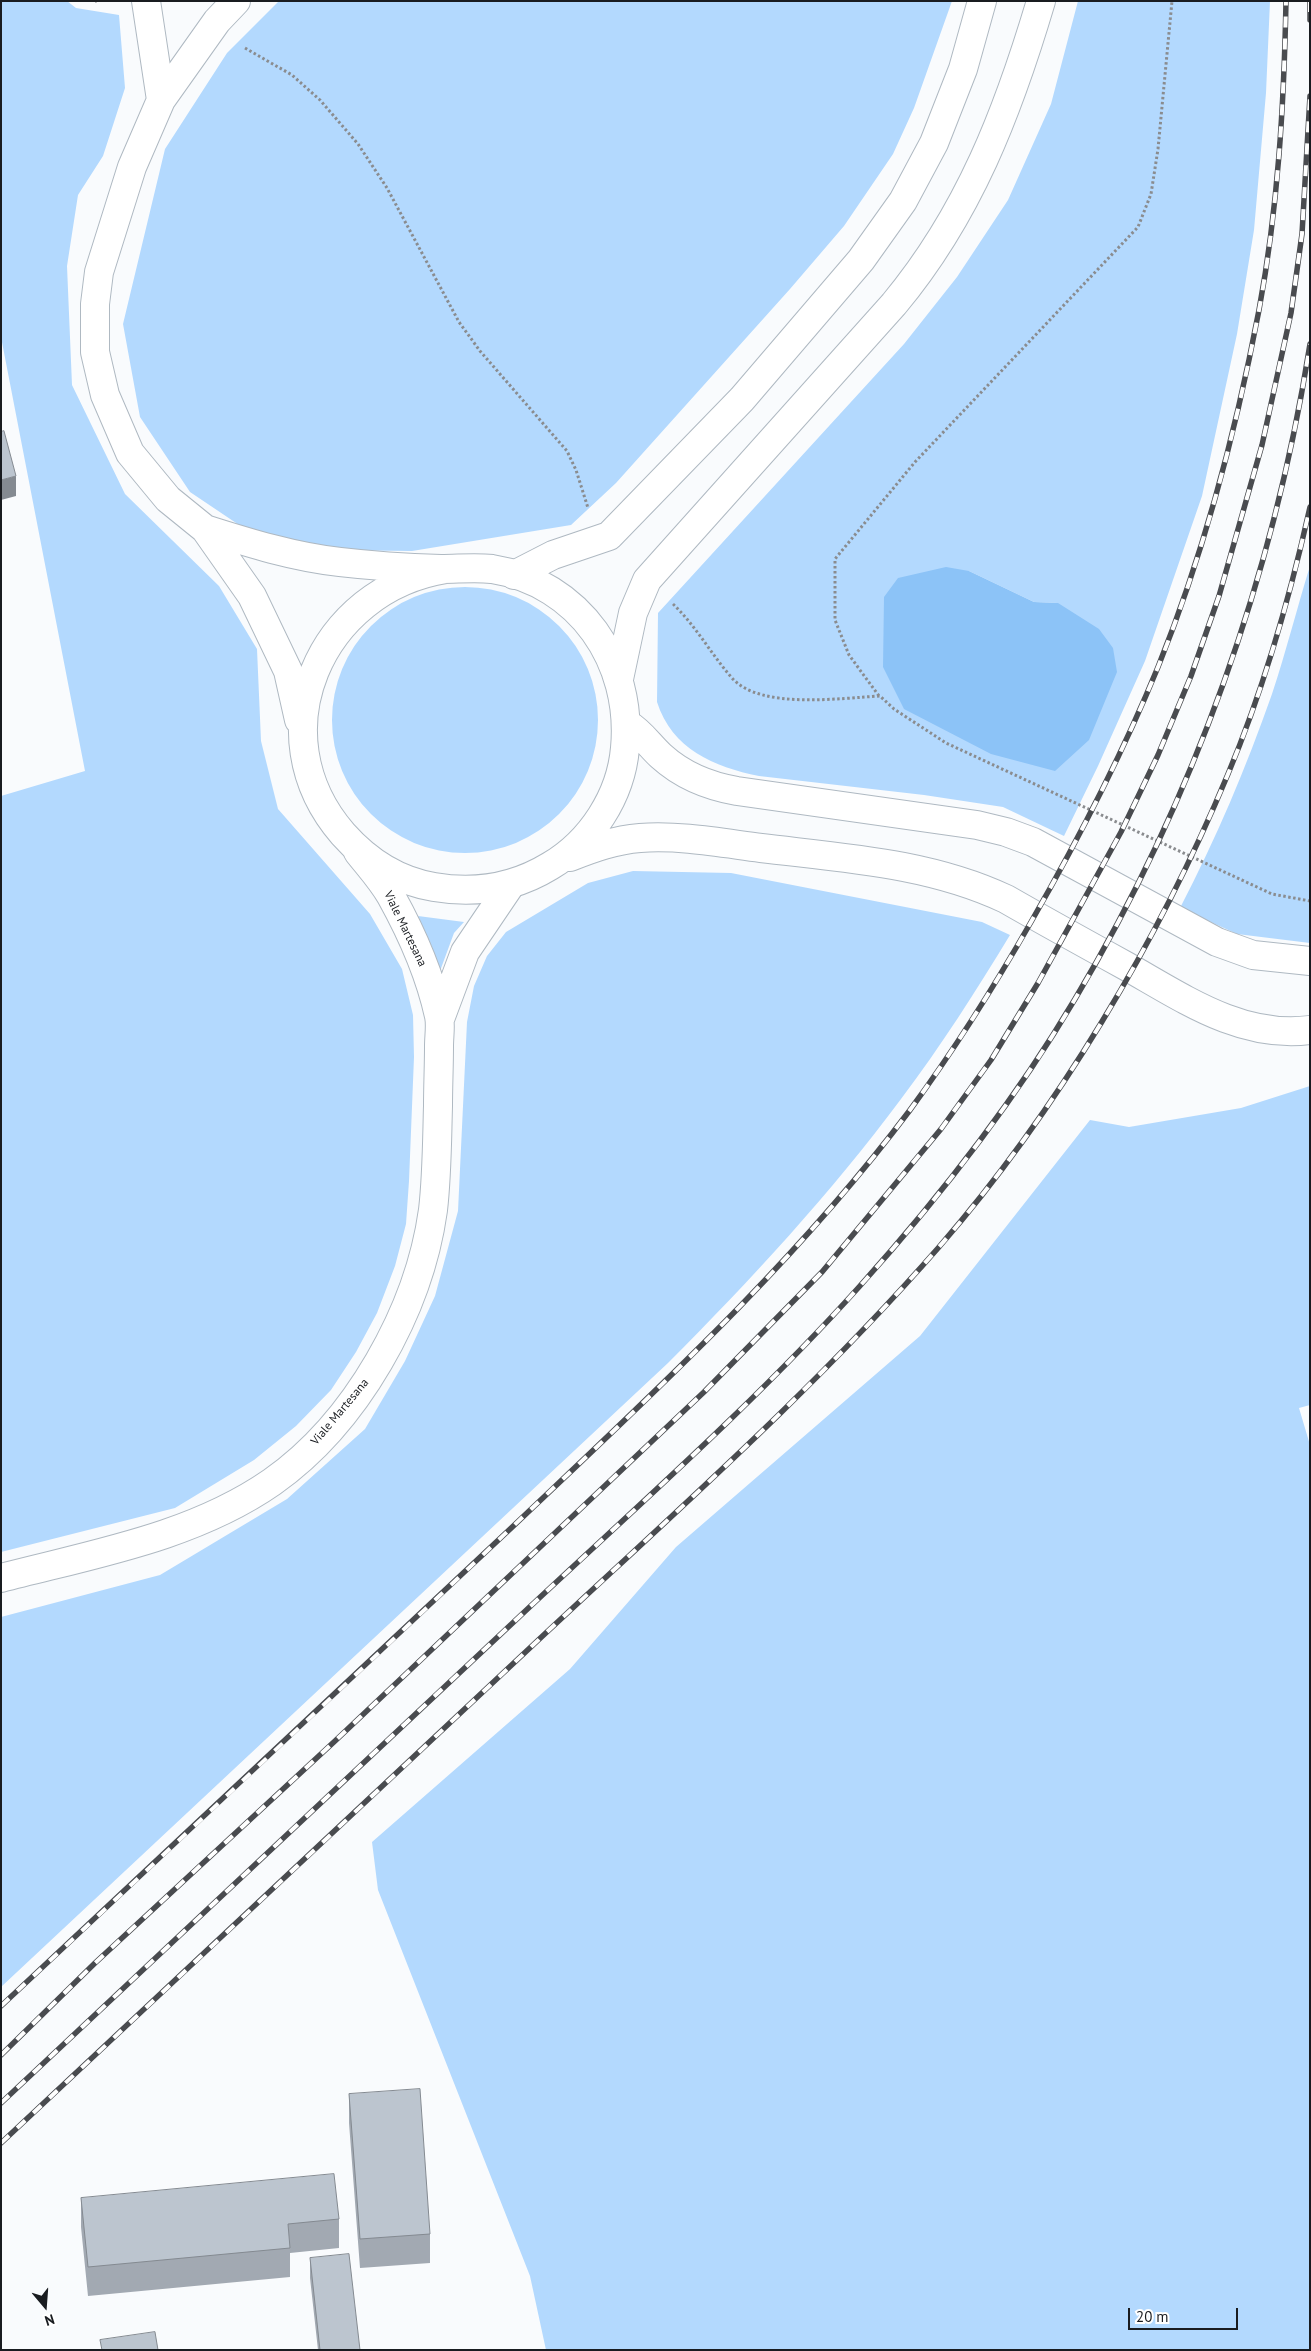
<!DOCTYPE html>
<html>
<head>
<meta charset="utf-8">
<style>
  body { margin:0 }
  #map { position:relative; width:1311px; height:2351px; overflow:hidden; background:#f9fbfd; font-family:"PT Sans",sans-serif }
  canvas { display:block }
  .frame { position:absolute; inset:0; border:2px solid #191c20; pointer-events:none }
  .north { position:absolute; left:20px; top:2281px; width:50px; height:50px; -webkit-text-stroke:4px #fff; paint-order:stroke; rotate:162deg; font-size:14px; font-weight:700; line-height:20px; text-align:center; color:#191c20 }
  .north::after { content:''; display:block; margin:auto; width:18px; height:22px; background:#191c20; clip-path:polygon(50% 0,100% 100%,50% 72%,0 100%) }
  .scale { position:absolute; left:1128px; top:2308px; width:110px; height:22px; box-sizing:border-box; border:2px solid #191c20; border-top:0; padding-left:6px; font-size:15px; line-height:18px; white-space:nowrap; color:#191c20; -webkit-text-stroke:4px #fff; paint-order:stroke }
</style>
</head>
<body>
<div id="map">
<canvas width="1311" height="2351"></canvas>
<div class="frame"></div>
<div class="north">N</div>
<div class="scale">20 m</div>
</div>
<script>
const c = document.querySelector('canvas').getContext('2d');
c.lineJoin = 'round';
function paint(path, color) { c.fillStyle = color; c.fill(path, 'evenodd'); }
function stroke(path, color, width, dash) { c.strokeStyle = color; c.lineWidth = width; c.lineCap = dash ? 'butt' : 'round'; c.setLineDash(dash || []); c.stroke(path); }
function label(font, color, halo, rows, align = 'center') {
  c.font = font + ' "PT Sans",sans-serif'; c.lineWidth = 4; c.setLineDash([]); c.textBaseline = 'middle'; c.strokeStyle = halo; c.fillStyle = color; for (const [text, x, y, turn = 0] of rows) {
    c.save(); c.translate(x, y); c.rotate((+turn || 0) * Math.PI / 180); c.textAlign = isNaN(turn) ? turn : align; if (halo) c.strokeText(text, 0, 0); c.fillText(text, 0, 0); c.restore();
  }
}
const green = new Path2D(`
  M 1,1 L 67,1 L 76,8 L 119,15 L 125,88 L 103,156 L 78,195 L 67,266 L 72,385 L 125,494 L 219,586 L 257,649 L 261,741 L 278,809 L 370,914 L 402,969 L 413,1015 L 414,1057 L 409,1181 L 406,1224 L 395,1266 L 377,1313 L 356,1352 L 331,1390 L 296,1426 L 254,1460 L 175,1508 L 1,1552 L 1,796 L 85,771 L 1,337 Z
  M 279,1 L 952,1 L 914,108 L 893,154 L 844,226 L 790,289 L 616,483 L 571,525 L 412,551 L 326,550 L 248,531 L 190,492 L 140,417 L 123,324 L 165,149 L 227,53 Z
  M 1078,1 L 1270,1 L 1266,93 L 1254,230 L 1237,334 L 1202,496 L 1145,661 L 1098,766 L 1064,836 L 1003,807 L 924,795 L 759,776 C 714,767 672,749 657,702 L 658,613 L 904,344 L 957,277 L 1008,200 L 1051,104 ZM 969,571 L 1034,602 L 1058,603 L 883,667 Z
  M 1310,566 L 1310,943 L 1237,934 L 1180,908 C 1216,839 1246,768 1272,694 C 1286,652 1297,608 1310,566 Z
  M332 720a133 133 0 1 1 266 0a133 133 0 1 1-266 0Z
  M 633,871 L 731,873 L 982,922 L 1010,935 C 976,991 941,1046 901,1099 C 831,1193 751,1280 668,1363 L 1,1987 L 1,1617 L 160,1575 L 287,1499 L 365,1429 L 405,1361 L 435,1296 L 458,1211 L 467,1022 L 474,986 L 487,956 L 506,932 L 588,883 Z
  M 418,916 L 464,922 L 454,933 L 440,971 L 432,947 Z
  M 1310,1086 L 1310,1405 L 1299,1408 L 1310,1445 L 1310,2350 L 546,2350 L 530,2276 L 378,1890 L 372,1842 L 570,1669 L 676,1547 L 920,1336 L 1090,1120 L 1129,1127 L 1241,1108 Z`);
const forest = new Path2D(`
  M 946,567 L 969,571 L 1034,602 L 1058,603 L 1099,629 L 1113,648 L 1117,672 L 1089,740 L 1055,771 L 991,754 L 904,709 L 883,667 L 884,597 L 898,578 Z`);
const path = new Path2D(`
  M 96,1 L 97,2
  M 245,48 L 292,75 L 320,100 L 358,144 L 387,188 L 459,322 L 480,351 L 567,451 L 576,470 L 588,508
  M 673,604 C 696,626 711,654 732,678 C 760,710 841,698 880,696 L 894,709 L 946,743 L 1272,894 L 1310,901
  M 879,696 L 849,655 L 835,620 L 835,559 L 915,462 L 1138,227 L 1151,194 L 1158,149 L 1172,1`);
const minor = new Path2D(`
  M 514,575 L 553,555 L 609,536 L 742,399 L 861,260 L 903,201 L 934,143 L 963,69 L 982,1
  M 619,679 L 633,613 L 647,580 L 894,304 C 969,214 1008,112 1041,1`);
const tertiary = new Path2D(`
  M 440,1019 L 465,952 L 511,884
  M 1,1578 C 93,1554 193,1537 272,1482 C 356,1423 419,1311 433,1210 C 437,1176 437,1140 438,1106 C 438,1086 439,1066 439,1046 C 439,1036 441,1025 439,1016 C 430,975 411,932 391,896 C 382,880 369,866 358,852`);
const secondary = new Path2D(`
  M 146,1 L 161,100
  M 236,1 L 217,21 L 161,100 L 132,167 L 99,272 L 95,304 L 95,352 L 105,395 L 130,453 L 168,499 L 205,529 L 252,596 L 288,671 L 299,720
  M 205,529 C 249,543 294,557 340,562 C 374,566 407,568 441,569 C 458,569 475,567 492,569 C 580,583 633,662 625,748 C 621,796 591,842 550,866 C 514,888 475,894 434,887 C 398,881 367,861 343,834 C 256,734 320,589 446,569
  M 627,724 C 641,732 649,745 661,756 C 683,776 708,786 737,791 L 977,825 L 1006,832 L 1033,842 L 1217,942 L 1253,955 L 1310,961
  M 570,857 C 593,848 615,840 640,838 C 680,835 722,843 761,848 C 844,858 930,863 1006,899 C 1046,922 1086,944 1126,966 C 1183,998 1241,1039 1310,1030`);
const rail = new Path2D(`
  M 1310,1 L 1310,20
  M 1,2006 C 171,1848 340,1690 508,1531 C 649,1397 793,1266 910,1110 C 954,1050 994,987 1031,922 C 1078,840 1122,755 1158,667 C 1204,553 1236,431 1259,310 C 1278,208 1284,105 1286,1
  M 1,2055 L 95,1963 L 335,1741 L 704,1392 L 822,1272 L 941,1129 L 991,1060 L 1038,983 L 1121,832 L 1158,755 L 1191,676 L 1219,596 L 1262,445 L 1291,313 L 1302,234 L 1310,96
  M 1,2103 C 174,1941 346,1779 519,1617 C 634,1509 754,1404 859,1287 C 939,1198 1014,1102 1075,999 C 1194,799 1274,574 1310,344
  M 1,2143 C 179,1977 356,1811 533,1645 C 672,1515 814,1390 939,1247 C 1057,1111 1159,940 1228,774 C 1264,688 1290,597 1310,507`);
const wall = new Path2D(`
  M 349,2094 L 430,2234 L 430,2263 L 360,2268 L 349,2123 Z
  M 81,2198 L 339,2219 L 339,2248 L 290,2253 L 290,2277 L 88,2296 L 81,2227 Z
  M 310,2258 L 360,2350 L 318,2350 L 310,2278 Z`);
const shadedWall = new Path2D(`
  M 16,476 L 16,496 L 1,500 L 1,480 Z`);
const building = new Path2D(`
  M 4,431 L 16,476 L 1,480 L 1,432 Z
  M 420,2089 L 430,2234 L 360,2239 L 349,2094 Z
  M 334,2174 L 339,2219 L 288,2224 L 290,2248 L 88,2267 L 81,2198 Z
  M 349,2254 L 360,2350 L 320,2350 L 310,2258 Z
  M 155,2332 L 158,2350 L 102,2350 L 100,2340 Z`);
const streetNames = [
  ["Viale Martesana",405,929,64],
  ["Viale Martesana",340,1412,-50]
];
paint(green, '#b3d9fe');
paint(forest, '#8cc3f7');
stroke(minor, '#afb9c2', 30);
stroke(tertiary, '#afb9c2', 30);
stroke(secondary, '#afb9c2', 30);
stroke(path, '#8a8c8f', 3, [2.5, 2.5]);
stroke(minor, '#fff', 28);
stroke(tertiary, '#fff', 28);
stroke(secondary, '#fff', 28);
stroke(rail, '#494b4f', 5.5);
stroke(rail, '#fff', 4, [11]);
paint(wall, '#a2a9b2');
paint(shadedWall, '#848a91');
paint(building, '#bcc5cf');
stroke(building, '#848a91', 1);
label('12px', '#191c20', '#fff', streetNames);
</script>
</body>
</html>
